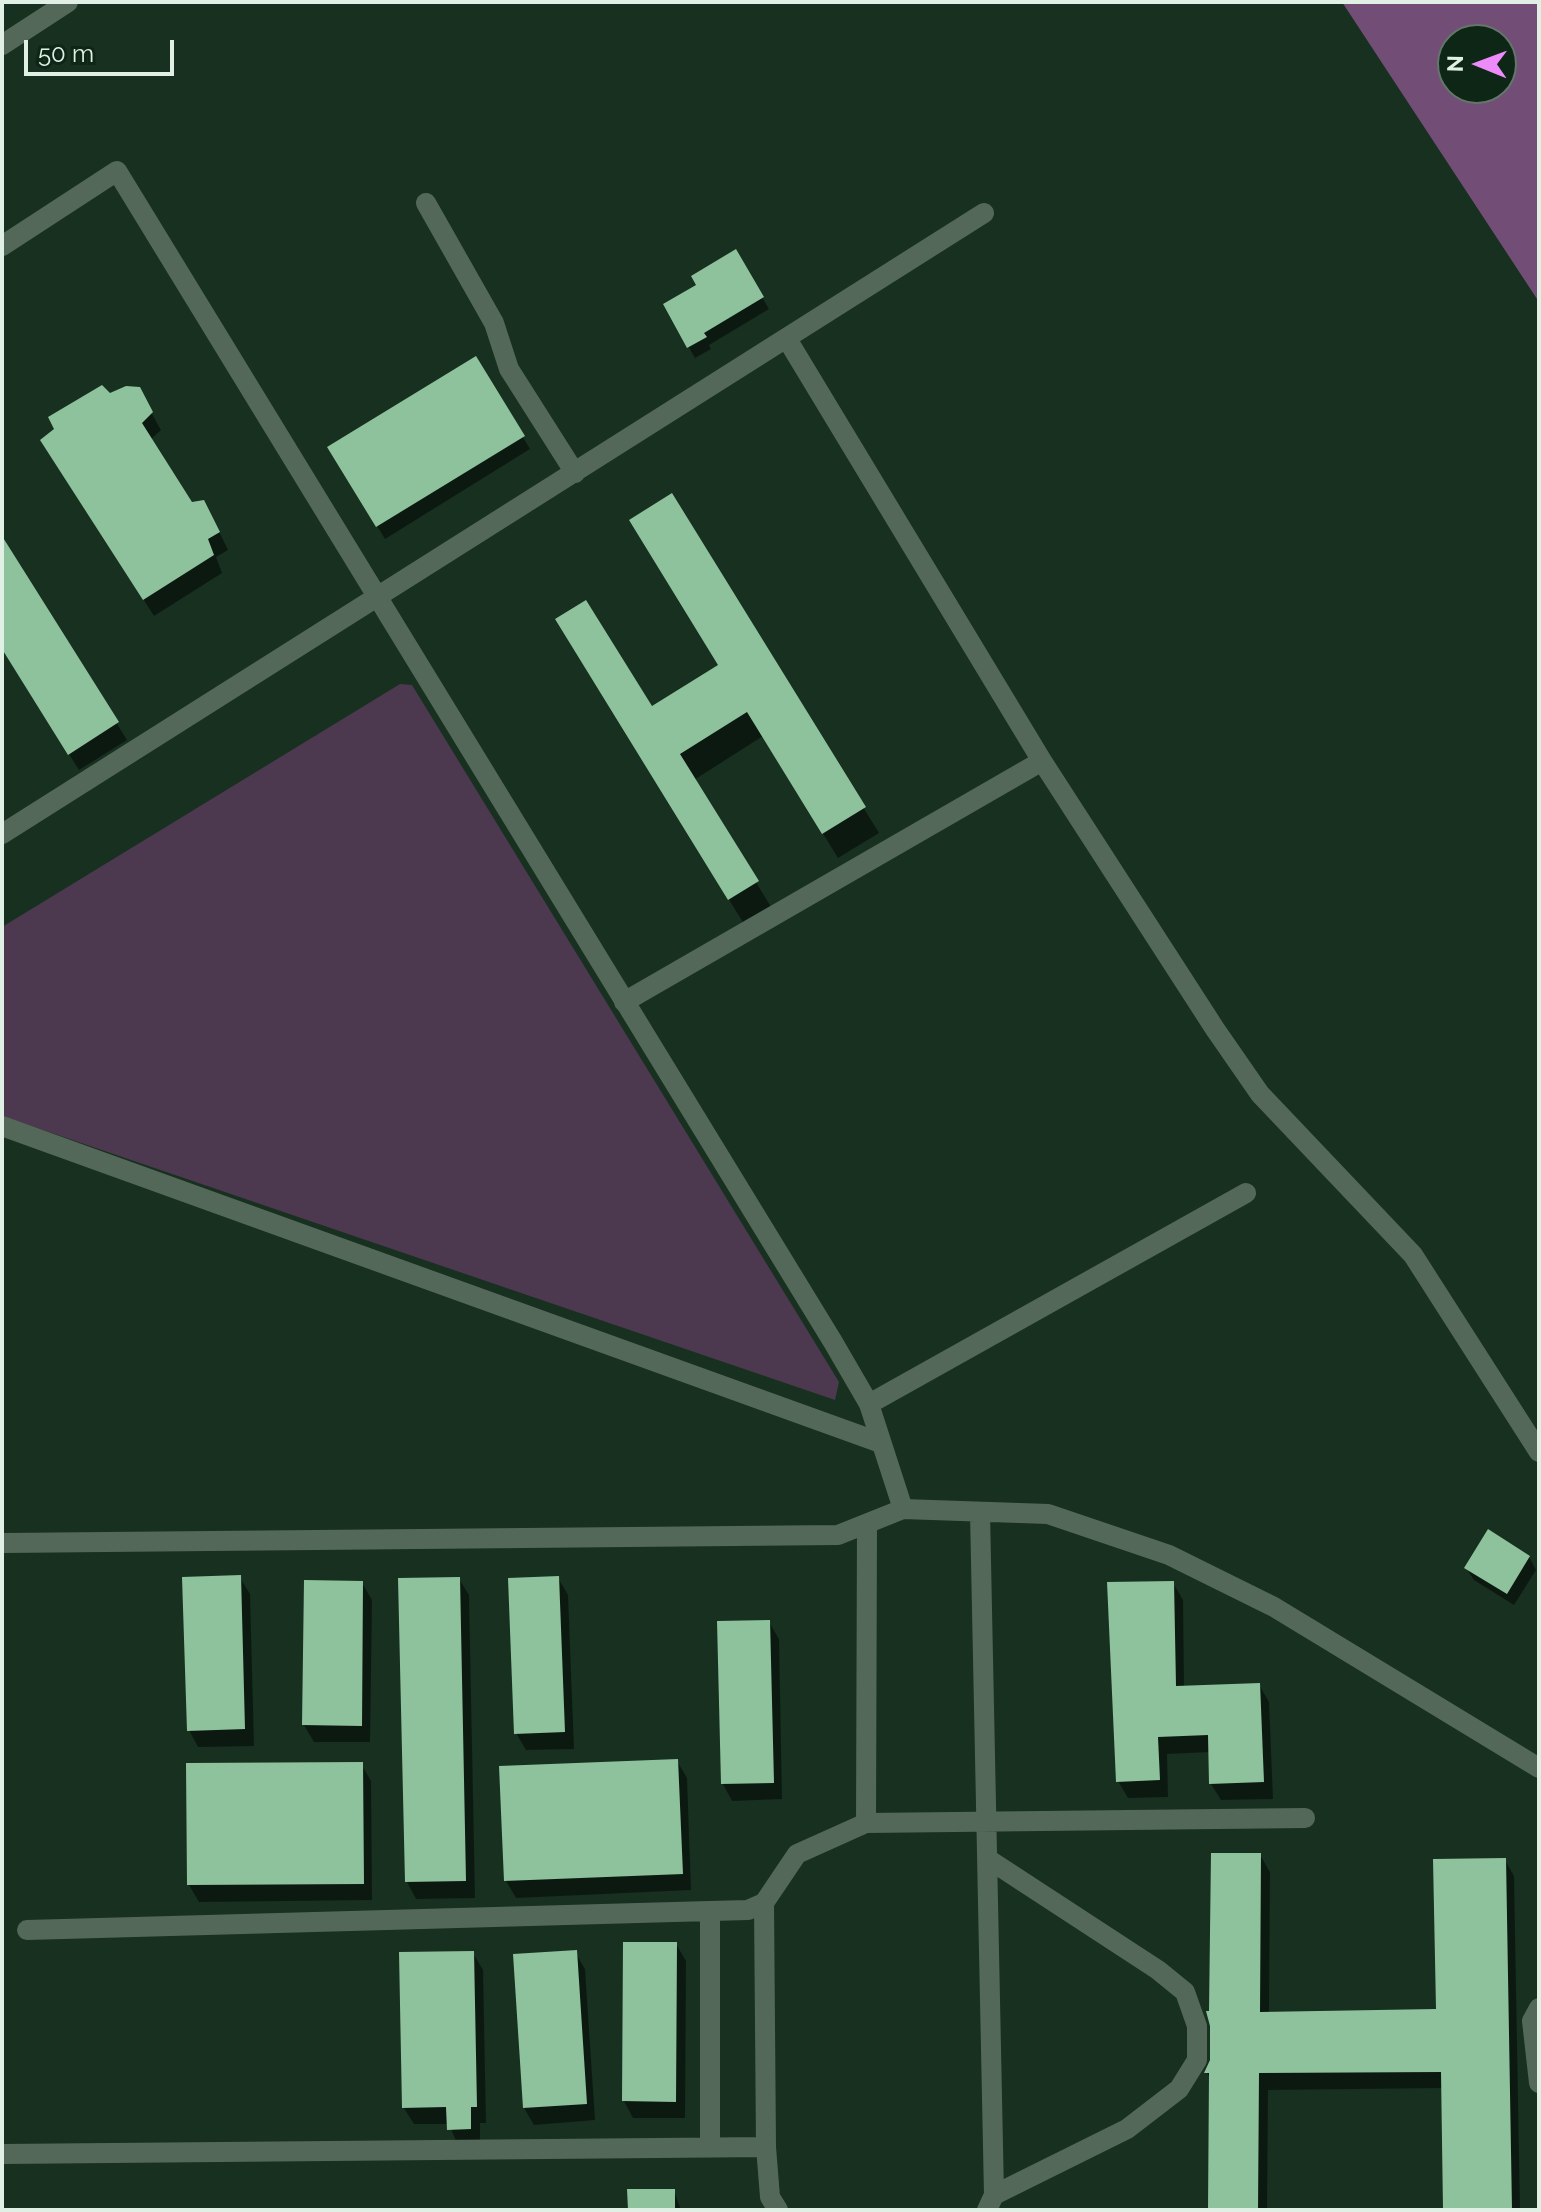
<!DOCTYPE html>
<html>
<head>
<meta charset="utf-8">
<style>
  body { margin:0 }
  #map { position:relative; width:1541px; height:2212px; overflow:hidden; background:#183020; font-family:Raleway,sans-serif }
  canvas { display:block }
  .frame { position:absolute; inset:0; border:4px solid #e1f0e5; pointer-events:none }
  .north { position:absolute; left:1437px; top:24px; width:80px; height:80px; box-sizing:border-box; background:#0e2616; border:2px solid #627769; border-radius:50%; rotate:271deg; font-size:22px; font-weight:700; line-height:32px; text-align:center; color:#e1f0e5 }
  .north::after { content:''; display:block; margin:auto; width:28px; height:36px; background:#ed8cf9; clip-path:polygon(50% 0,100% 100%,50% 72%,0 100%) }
  .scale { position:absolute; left:24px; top:40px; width:150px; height:36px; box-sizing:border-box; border:4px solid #e1f0e5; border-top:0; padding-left:10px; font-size:24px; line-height:28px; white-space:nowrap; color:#e1f0e5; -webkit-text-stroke:6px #0e2616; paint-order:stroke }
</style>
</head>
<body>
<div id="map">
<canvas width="1541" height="2212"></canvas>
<div class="frame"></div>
<div class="north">N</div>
<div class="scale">50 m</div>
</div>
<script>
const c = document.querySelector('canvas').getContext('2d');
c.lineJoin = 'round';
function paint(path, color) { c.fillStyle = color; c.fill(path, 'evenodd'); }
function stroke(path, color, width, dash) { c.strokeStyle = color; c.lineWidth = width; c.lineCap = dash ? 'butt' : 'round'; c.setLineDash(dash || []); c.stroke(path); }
const green = new Path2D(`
  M 400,684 L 412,685 L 839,1382 L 835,1400 L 2,1116 L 2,927 Z`);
const forest = new Path2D(`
  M 1342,2 L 1539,2 L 1539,302 ZM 1453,40 L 1501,40 L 1501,88 L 1453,88 Z`);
const shadow = new Path2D(`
  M 735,252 L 769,309 L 709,345 L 711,349 L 695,358 L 665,305 L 699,286 Z
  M 475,358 L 530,449 L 385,539 L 330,448 Z
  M 138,389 L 161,430 L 150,440 L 191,504 L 213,519 L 228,550 L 216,557 L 222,573 L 154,616 L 52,457 L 110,395 Z
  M 671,496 L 879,833 L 838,858 L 763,736 L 694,780 L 771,907 L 744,924 L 572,645 L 652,708 L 720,666 Z
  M 2,539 L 127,740 L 79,770 L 2,647 Z
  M 1529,1557 L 1536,1570 L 1514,1605 L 1474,1580 L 1466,1568 Z
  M 240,1578 L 250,1594 L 254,1746 L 198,1747 L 189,1730 Z
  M 558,1578 L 568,1595 L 574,1749 L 526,1750 L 516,1733 Z
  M 459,1579 L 469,1595 L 475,1898 L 416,1899 L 407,1882 Z
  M 362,1583 L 372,1600 L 370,1742 L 314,1742 L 304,1725 Z
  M 1173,1583 L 1183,1600 L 1184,1688 L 1259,1685 L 1269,1702 L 1273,1799 L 1221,1800 L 1211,1784 L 1210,1752 L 1167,1754 L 1168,1797 L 1128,1798 L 1118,1781 Z
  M 769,1622 L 779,1639 L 782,1799 L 732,1801 L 723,1784 Z
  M 677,1761 L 687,1778 L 691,1890 L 516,1898 L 506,1881 Z
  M 361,1764 L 371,1781 L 372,1900 L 199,1902 L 189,1885 Z
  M 1260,1855 L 1270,1872 L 1269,2014 L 1438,2010 L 1505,1860 L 1514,1876 L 1520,2210 L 1445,2210 L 1443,2088 L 1268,2090 L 1267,2210 L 1210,2210 L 1211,2080 L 1207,2073 L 1212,2060 L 1211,2013 Z
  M 676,1944 L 686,1961 L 685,2118 L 633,2118 L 624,2101 Z
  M 575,1952 L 585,1969 L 595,2120 L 534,2125 L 524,2108 Z
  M 473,1953 L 483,1970 L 486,2123 L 480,2123 L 480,2146 L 458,2146 L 449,2124 L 414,2124 L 404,2108 Z
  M 674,2191 L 681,2210 L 630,2210 Z`);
const building = new Path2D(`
  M 736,249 L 764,297 L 704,333 L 707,337 L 687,348 L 663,304 L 696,285 L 691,276 Z
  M 476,356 L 525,436 L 376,527 L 327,447 Z
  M 102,385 L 110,393 L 126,386 L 140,387 L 153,412 L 142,423 L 192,502 L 204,500 L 220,532 L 208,539 L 214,555 L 143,600 L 40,440 L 54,429 L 48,417 Z
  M 672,493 L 866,807 L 822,834 L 747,712 L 680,754 L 759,881 L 728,900 L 555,619 L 586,600 L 652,706 L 718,665 L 629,520 Z
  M 2,536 L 119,722 L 68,755 L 2,649 Z
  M 1488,1529 L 1530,1556 L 1507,1594 L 1464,1568 Z
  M 241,1575 L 245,1729 L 187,1731 L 182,1577 Z
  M 559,1576 L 565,1732 L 514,1734 L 508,1578 Z
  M 460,1577 L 466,1881 L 405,1882 L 398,1578 Z
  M 304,1580 L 363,1581 L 362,1726 L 302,1725 Z
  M 1174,1581 L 1176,1686 L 1260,1683 L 1264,1782 L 1209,1784 L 1208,1735 L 1158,1737 L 1160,1780 L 1116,1782 L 1107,1582 Z
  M 770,1620 L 774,1783 L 721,1784 L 717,1621 Z
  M 678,1759 L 683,1874 L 504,1881 L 499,1766 Z
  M 363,1762 L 364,1884 L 187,1885 L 186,1763 Z
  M 1211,1853 L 1261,1853 L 1260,2012 L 1436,2009 L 1433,1859 L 1506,1858 L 1512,2210 L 1443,2210 L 1441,2072 L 1259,2073 L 1258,2210 L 1208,2210 L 1209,2073 L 1204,2073 L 1210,2060 L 1210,2026 L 1206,2011 L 1209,2011 Z
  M 623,1942 L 677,1942 L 676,2102 L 622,2101 Z
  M 577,1950 L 587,2104 L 523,2108 L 513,1954 Z
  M 474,1951 L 477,2107 L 471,2107 L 471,2129 L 447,2130 L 446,2107 L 402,2108 L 399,1952 Z
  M 627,2189 L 675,2189 L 675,2210 L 628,2210 Z`);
const minor = new Path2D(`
  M 2,45 L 68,2
  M 426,203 L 494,323 L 509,369 L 575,473
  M 2,246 L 117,171 L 833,1342 L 869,1404 L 903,1509
  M 787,339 L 1042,761 L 1215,1029 L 1260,1094 L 1413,1255 L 1539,1452
  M 2,834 L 984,213
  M 624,1002 L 1042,761
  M 2,1126 L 881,1443
  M 869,1404 L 1246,1193
  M 980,1512 L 994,2195 L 987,2210
  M 2,1543 L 838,1535 L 903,1509 L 1048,1514 L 1169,1555 L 1274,1607 L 1539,1768
  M 866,1823 L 1305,1818
  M 988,1859 L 1158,1970 L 1185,1992 L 1197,2026 L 1197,2060 L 1179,2089 L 1127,2129 L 994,2195
  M 710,1911 L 748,1910 L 764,1903
  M 27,1930 L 710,1911 L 710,2147
  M 1539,2008 L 1532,2021 L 1539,2083
  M 766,2147 L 770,2197 L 778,2210
  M 2,2154 L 766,2147 L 764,1903 L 797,1854 L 866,1823 L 867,1525`);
paint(green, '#4c384f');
paint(forest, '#724e76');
paint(shadow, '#0007');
paint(building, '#8ec29c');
stroke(minor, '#546859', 20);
</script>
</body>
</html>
